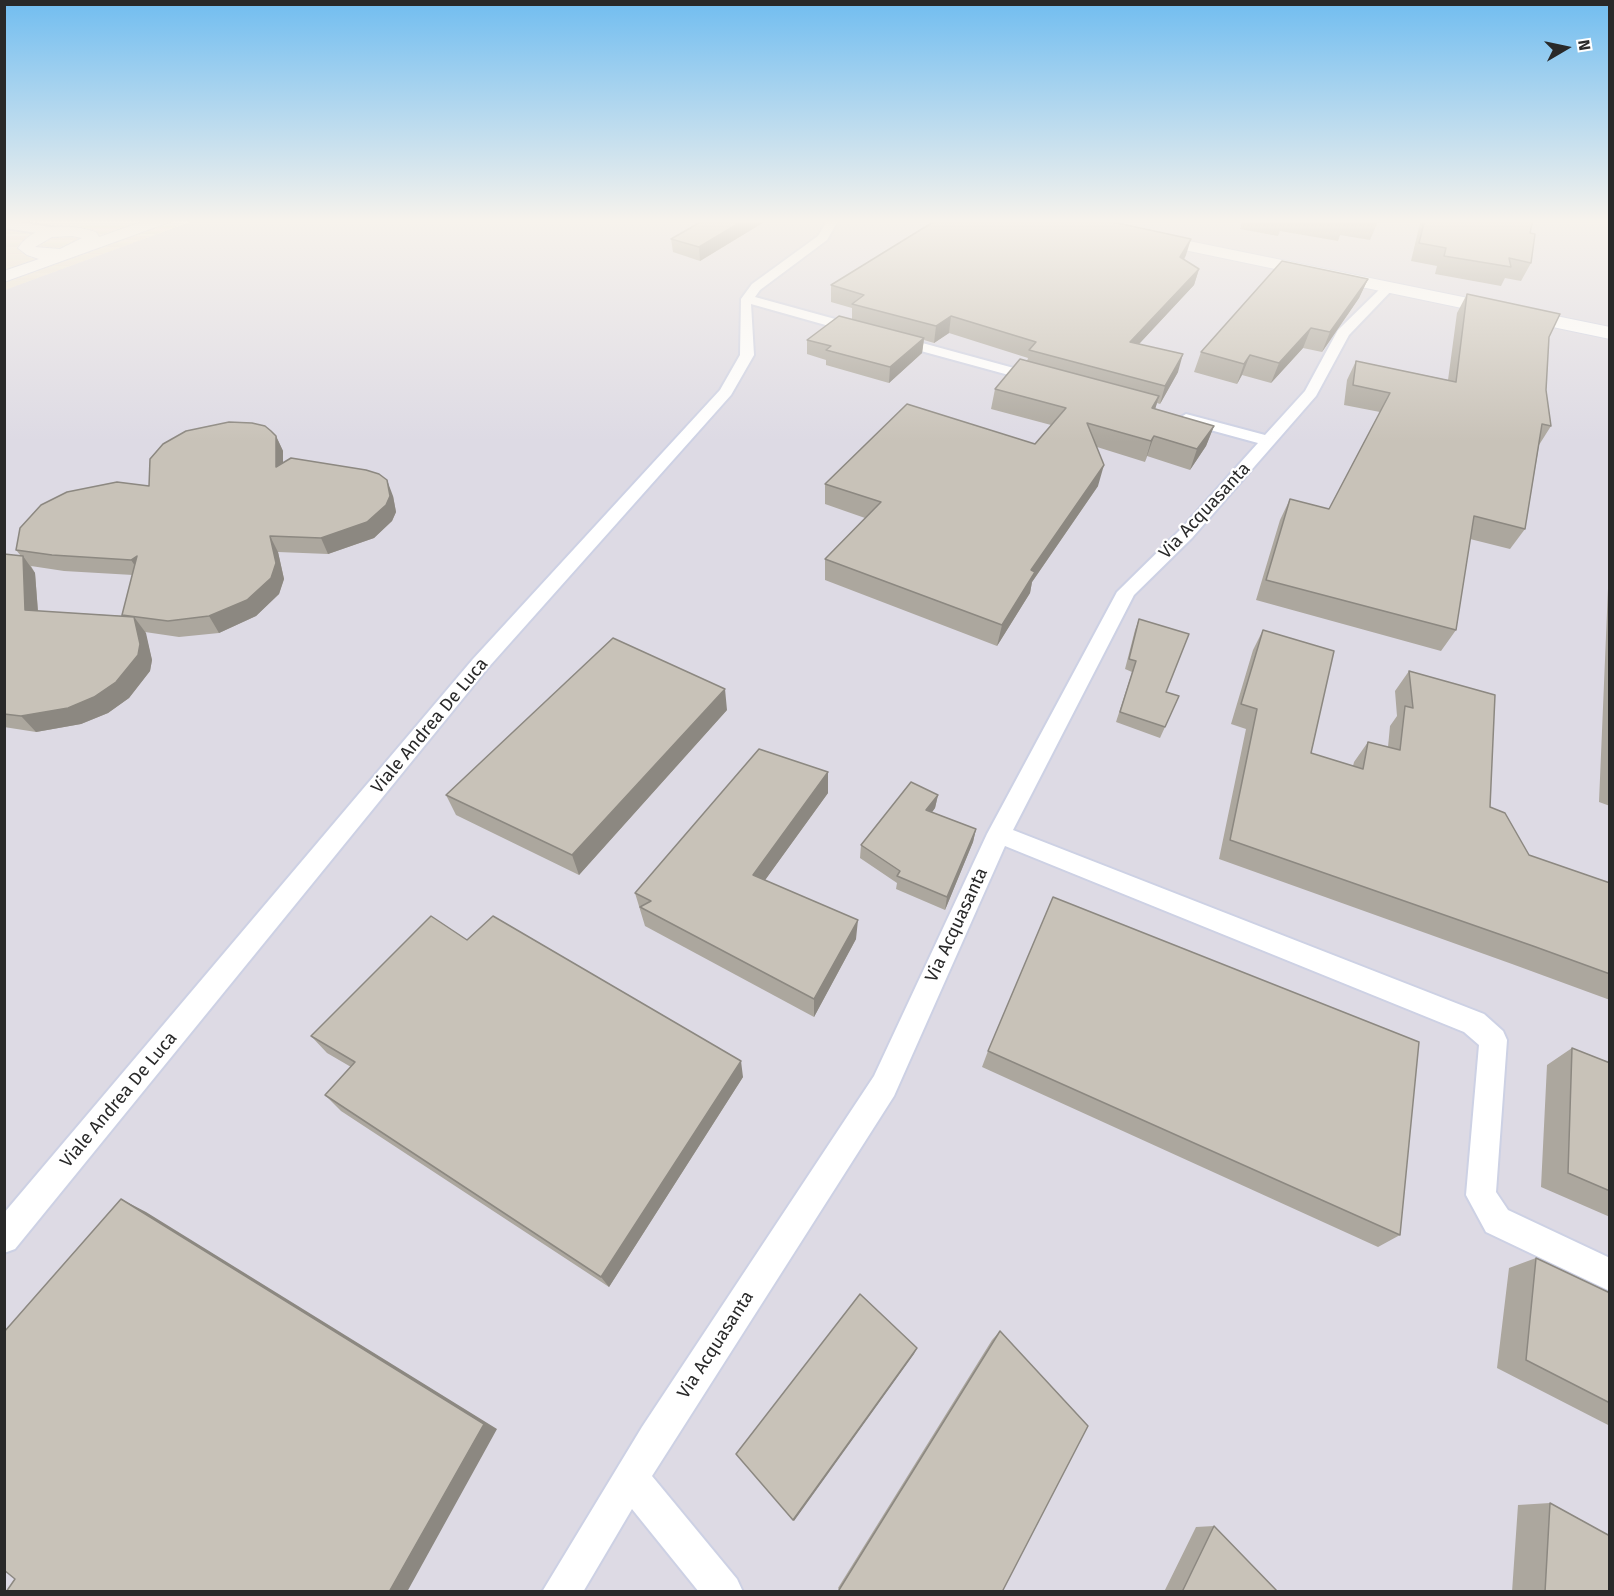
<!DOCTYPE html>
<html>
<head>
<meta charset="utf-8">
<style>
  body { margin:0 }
  #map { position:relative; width:1614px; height:1596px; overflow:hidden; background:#ede5d8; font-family:"Fira Sans",sans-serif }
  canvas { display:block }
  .frame { position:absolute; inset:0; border:6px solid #292929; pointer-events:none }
  .north { position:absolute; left:1536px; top:18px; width:60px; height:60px; -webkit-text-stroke:4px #fff; paint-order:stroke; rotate:81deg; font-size:16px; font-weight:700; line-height:24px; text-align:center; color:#292929 }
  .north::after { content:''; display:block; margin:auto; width:21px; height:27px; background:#292929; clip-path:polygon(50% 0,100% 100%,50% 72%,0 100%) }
</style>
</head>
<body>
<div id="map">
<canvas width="1614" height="1596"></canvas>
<div class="frame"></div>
<div class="north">N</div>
</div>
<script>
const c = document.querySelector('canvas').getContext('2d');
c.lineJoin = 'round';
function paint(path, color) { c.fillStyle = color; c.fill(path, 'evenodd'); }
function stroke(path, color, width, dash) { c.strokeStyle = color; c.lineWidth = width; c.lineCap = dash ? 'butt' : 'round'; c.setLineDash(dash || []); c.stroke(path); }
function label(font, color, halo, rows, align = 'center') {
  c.font = font + ' "Fira Sans",sans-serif'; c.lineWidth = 4.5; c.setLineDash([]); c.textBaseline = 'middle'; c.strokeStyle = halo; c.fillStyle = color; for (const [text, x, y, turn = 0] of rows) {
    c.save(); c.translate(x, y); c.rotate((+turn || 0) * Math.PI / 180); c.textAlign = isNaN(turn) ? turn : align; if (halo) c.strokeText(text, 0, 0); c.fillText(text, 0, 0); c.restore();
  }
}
const industrial = new Path2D(`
  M 198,219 L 1609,219 L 1609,1591 L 5,1592 L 5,290 Z`);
const minor = new Path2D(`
  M 828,219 L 839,219 L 827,240 L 760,290 L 755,297 L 864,327 L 864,333 L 854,333 L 751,304 L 754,355 L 731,395 L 487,669 L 15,1249 L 4,1253 L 4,1213 L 473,659 L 720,390 L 740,355 L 741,299 L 752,284 L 818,236 Z
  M 1388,284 L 1394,288 L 1349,335 L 1316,396 L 1192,538 L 1134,595 L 1013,830 L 1484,1014 L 1503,1031 L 1507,1040 L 1496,1192 L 1508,1210 L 1610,1258 L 1610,1291 L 1486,1232 L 1466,1195 L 1479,1045 L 1464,1032 L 1005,846 L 894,1096 L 652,1476 L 737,1579 L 743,1592 L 699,1592 L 632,1509 L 583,1592 L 542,1592 L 642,1427 L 874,1076 L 987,834 L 1117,592 L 1180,530 L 1258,443 L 1181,422 L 1178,419 L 1186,414 L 1265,435 L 1305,391 L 1338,330 L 1384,285 Z
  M 893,335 L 1043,376 L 1045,379 L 1038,383 L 888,342 L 886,339 Z`);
const tertiary = new Path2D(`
  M 4,220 L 57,228 L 64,232 L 57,236 L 4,228 Z`);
const secondary = new Path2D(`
  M 150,219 L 172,219 L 170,222 L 4,282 L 4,271 L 39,259 L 27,255 L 18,248 C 35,223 69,223 96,232 L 99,237 ZM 72,236 L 82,238 L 60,249 L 35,247 L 52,237 Z
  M 1052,219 L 1081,219 L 1610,327 L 1610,339 L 1060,224 Z`);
const wall = new Path2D(`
  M 706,219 L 769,219 L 700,261 L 673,252 L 671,239 Z
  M 1184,219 L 1207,219 L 1205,222 Z
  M 1243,219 L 1379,219 L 1370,240 L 1340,235 L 1338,241 L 1280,231 L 1278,236 L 1240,229 Z
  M 1421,219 L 1533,219 L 1530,233 L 1531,263 L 1521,281 L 1505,278 L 1501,286 L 1435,274 L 1437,266 L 1411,261 Z
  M 1186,255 L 1184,260 L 1199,269 L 1194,285 L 1139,344 L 1178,372 L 1160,404 L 1157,403 L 1155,409 L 1214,426 L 1206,446 L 1190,470 L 1147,456 L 1145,462 L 1097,447 L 1098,486 L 1032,582 L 1030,593 L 997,646 L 825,580 L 825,559 L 865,518 L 825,504 L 825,484 L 1035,444 L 1051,425 L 991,409 L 995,389 L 1027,361 L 1028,358 L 949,333 L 934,343 L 924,340 L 922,353 L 889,383 L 826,365 L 826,360 L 807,354 L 807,340 L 852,319 L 852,308 L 831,302 L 831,285 Z
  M 1368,279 L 1359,298 L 1322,352 L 1303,348 L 1271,383 L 1242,375 L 1237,384 L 1194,372 L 1201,352 Z
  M 1467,294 L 1549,337 L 1546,390 L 1551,426 L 1539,445 L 1525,529 L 1510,549 L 1470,539 L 1456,630 L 1441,651 L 1256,600 L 1280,520 L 1290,499 L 1329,509 L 1380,412 L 1344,405 L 1347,380 L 1356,361 L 1448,380 L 1457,313 Z
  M 276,436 L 283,451 L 283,463 L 393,496 L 396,512 L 392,521 L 374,538 L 328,554 L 278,552 L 284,579 L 279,594 L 256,616 L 219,633 L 179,637 L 145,632 L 152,660 L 150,671 L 129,698 L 108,713 L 81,724 L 36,732 L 4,727 L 4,554 L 21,556 L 16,550 L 149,486 ZM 31,566 L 64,571 L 133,575 L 122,615 L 124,616 L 38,611 L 35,573 Z
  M 1610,541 L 1610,806 L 1599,802 Z
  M 1139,619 L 1166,692 L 1179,696 L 1160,738 L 1116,722 L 1132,672 L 1125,669 L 1135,630 Z
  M 1263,630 L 1311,753 L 1353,766 L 1354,762 L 1368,742 L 1388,747 L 1390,726 L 1397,716 L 1395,691 L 1409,671 L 1490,807 L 1529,855 L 1610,883 L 1610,1000 L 1512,964 L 1219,859 L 1246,729 L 1231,724 L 1253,650 Z
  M 727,710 L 579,875 L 456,815 L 446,795 Z
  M 828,772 L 828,793 L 765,880 L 856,939 L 814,1017 L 645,926 L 635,893 Z
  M 938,795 L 935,808 L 932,812 L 976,829 L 973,842 L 945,910 L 896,889 L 897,883 L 860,858 L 861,845 Z
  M 467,940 L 743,1077 L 609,1287 L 341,1111 L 325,1095 L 351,1067 L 327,1053 L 311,1036 Z
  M 1572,1048 L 1610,1063 L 1610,1217 L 1541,1187 L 1547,1065 Z
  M 988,1051 L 1400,1235 L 1378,1247 L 982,1067 Z
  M 1536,1258 L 1610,1293 L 1610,1426 L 1497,1368 L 1509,1268 Z
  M 1000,1331 L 841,1592 L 838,1588 L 992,1340 Z
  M 1550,1503 L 1610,1592 L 1512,1592 L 1518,1505 Z
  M 1214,1526 L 1278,1592 L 1164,1592 L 1196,1527 Z`);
const shadedWall = new Path2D(`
  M 746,219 L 769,219 L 700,261 L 699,247 Z
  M 1191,239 L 1186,255 L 1175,274 L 1180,257 Z
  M 1199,269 L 1194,285 L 1125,359 L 1130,342 Z
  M 1368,279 L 1359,298 L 1322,352 L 1330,332 Z
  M 951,316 L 949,333 L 934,343 L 936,326 Z
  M 1311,328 L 1303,348 L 1271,383 L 1279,363 Z
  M 924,338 L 922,353 L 889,383 L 890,367 Z
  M 1183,354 L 1178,372 L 1160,404 L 1165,386 Z
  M 1250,355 L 1242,375 L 1237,384 L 1244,364 Z
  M 1159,396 L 1153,416 L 1152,408 Z
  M 1214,426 L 1206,446 L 1190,470 L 1197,449 Z
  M 276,436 L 283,451 L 283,483 L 276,467 Z
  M 1154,436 L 1147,456 L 1145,462 L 1151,441 Z
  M 1104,465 L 1098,486 L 1032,582 L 1030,593 L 997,646 L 1002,625 L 1031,570 Z
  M 387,480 L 393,496 L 396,512 L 392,521 L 374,538 L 328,554 L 321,538 Z
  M 270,536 L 278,552 L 284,579 L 279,594 L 256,616 L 219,633 L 209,616 Z
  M 23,556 L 35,573 L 39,626 L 25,610 Z
  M 137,556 L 142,576 L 131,560 Z
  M 134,617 L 146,633 L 152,660 L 150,671 L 129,698 L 108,713 L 81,724 L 36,732 L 21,716 Z
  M 725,689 L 727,710 L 579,875 L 572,855 Z
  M 828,772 L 828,793 L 755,894 L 753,875 Z
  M 938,795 L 935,808 L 924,823 L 926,810 Z
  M 976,829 L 973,842 L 945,910 L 947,897 Z
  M 858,920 L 856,939 L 814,1017 L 814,999 Z
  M 741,1061 L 743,1077 L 609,1287 L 601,1277 Z
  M 121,1199 L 146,1212 L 497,1429 L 407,1592 L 389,1592 Z
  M 917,1348 L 914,1354 L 794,1521 L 793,1520 Z`);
const building = new Path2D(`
  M 706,219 L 746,219 L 699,247 L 671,239 Z
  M 938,219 L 1099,219 L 1191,239 L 1180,257 L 1199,269 L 1130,342 L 1183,354 L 1165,386 L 1029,350 L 1036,342 L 951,316 L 936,326 L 852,304 L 864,295 L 831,285 Z
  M 1317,219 L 1347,219 L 1345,223 Z
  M 1359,219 L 1379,219 L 1378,222 Z
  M 1425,219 L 1533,219 L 1530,233 L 1535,234 L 1531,263 L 1509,258 L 1511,267 L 1444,256 L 1446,248 L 1419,243 Z
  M 1282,261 L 1368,279 L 1330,332 L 1311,328 L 1279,363 L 1250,355 L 1244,364 L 1201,352 Z
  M 1467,294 L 1560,314 L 1549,337 L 1546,390 L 1551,426 L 1542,424 L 1525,529 L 1474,516 L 1456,630 L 1266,580 L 1290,499 L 1329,509 L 1390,393 L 1353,385 L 1356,361 L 1456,382 Z
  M 839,316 L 924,338 L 890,367 L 826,350 L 831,346 L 807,340 Z
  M 1020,359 L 1159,396 L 1152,408 L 1214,426 L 1197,449 L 1154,436 L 1151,441 L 1087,423 L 1104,465 L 1031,570 L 1035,572 L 1002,625 L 825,559 L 881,502 L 825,484 L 907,404 L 1035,444 L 1066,408 L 995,389 Z
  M 229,422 L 252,423 L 265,426 L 271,431 L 276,436 L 276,467 L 291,458 L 366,470 L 379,474 L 387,480 L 390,496 L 386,505 L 367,522 L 321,538 L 270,536 L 276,563 L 271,578 L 247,600 L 209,616 L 168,621 L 122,615 L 137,556 L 131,560 L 52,555 L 16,550 L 20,528 L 41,505 L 67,492 L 117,482 L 149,486 L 150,459 L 163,444 L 186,431 Z
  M 4,554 L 23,556 L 25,610 L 134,617 L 140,644 L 138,655 L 116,682 L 94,697 L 68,708 L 21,716 L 4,714 Z
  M 1139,619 L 1189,634 L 1166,692 L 1179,696 L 1165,727 L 1120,712 L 1136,661 L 1129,659 Z
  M 1263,630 L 1334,651 L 1311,753 L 1363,769 L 1368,742 L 1400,750 L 1405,706 L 1413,708 L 1409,671 L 1495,695 L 1490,807 L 1505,813 L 1529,855 L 1610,883 L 1610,974 L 1533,946 L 1230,840 L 1257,709 L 1241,704 Z
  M 613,638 L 725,689 L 572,855 L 446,795 Z
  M 759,749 L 828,772 L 753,875 L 858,920 L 814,999 L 640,907 L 651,901 L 635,893 Z
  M 911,782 L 938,795 L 926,810 L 976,829 L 947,897 L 897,876 L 900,871 L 861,845 Z
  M 1053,897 L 1419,1042 L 1400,1235 L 988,1051 Z
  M 431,916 L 467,940 L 493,916 L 741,1061 L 601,1277 L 325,1095 L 355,1062 L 311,1036 Z
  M 1572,1048 L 1610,1063 L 1610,1191 L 1568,1173 Z
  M 121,1199 L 484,1424 L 389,1592 L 6,1592 L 15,1579 L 4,1570 L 4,1332 Z
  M 1536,1258 L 1610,1293 L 1610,1403 L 1526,1360 Z
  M 860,1294 L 917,1348 L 793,1520 L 736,1454 Z
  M 1000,1331 L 1088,1426 L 1002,1592 L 841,1592 L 839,1590 Z
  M 1550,1503 L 1610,1536 L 1610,1592 L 1545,1592 Z
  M 1214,1526 L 1278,1592 L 1182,1592 Z`);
const streetNames = [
  ["Via Acquasanta",1205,511,-47],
  ["Viale Andrea De Luca",430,726,-50],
  ["Via Acquasanta",957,925,-65],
  ["Viale Andrea De Luca",119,1100,-50],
  ["Via Acquasanta",716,1345,-57]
];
paint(industrial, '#dddae4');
stroke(minor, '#cdd1e4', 4);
stroke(tertiary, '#cdd1e4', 4);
stroke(secondary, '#cdd1e4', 2);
paint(minor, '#fff');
paint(tertiary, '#fff');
paint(secondary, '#fff');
paint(wall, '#aca79e');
paint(shadedWall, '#8c8881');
paint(building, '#c8c2b8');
stroke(building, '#8c8881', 1.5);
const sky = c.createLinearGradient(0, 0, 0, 442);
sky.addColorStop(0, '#71bdf0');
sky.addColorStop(0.5, '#f7f3ed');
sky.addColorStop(1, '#f7f3ed00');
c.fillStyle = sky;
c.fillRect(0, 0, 1614, 442);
label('18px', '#292929', '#fff', streetNames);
</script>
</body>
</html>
